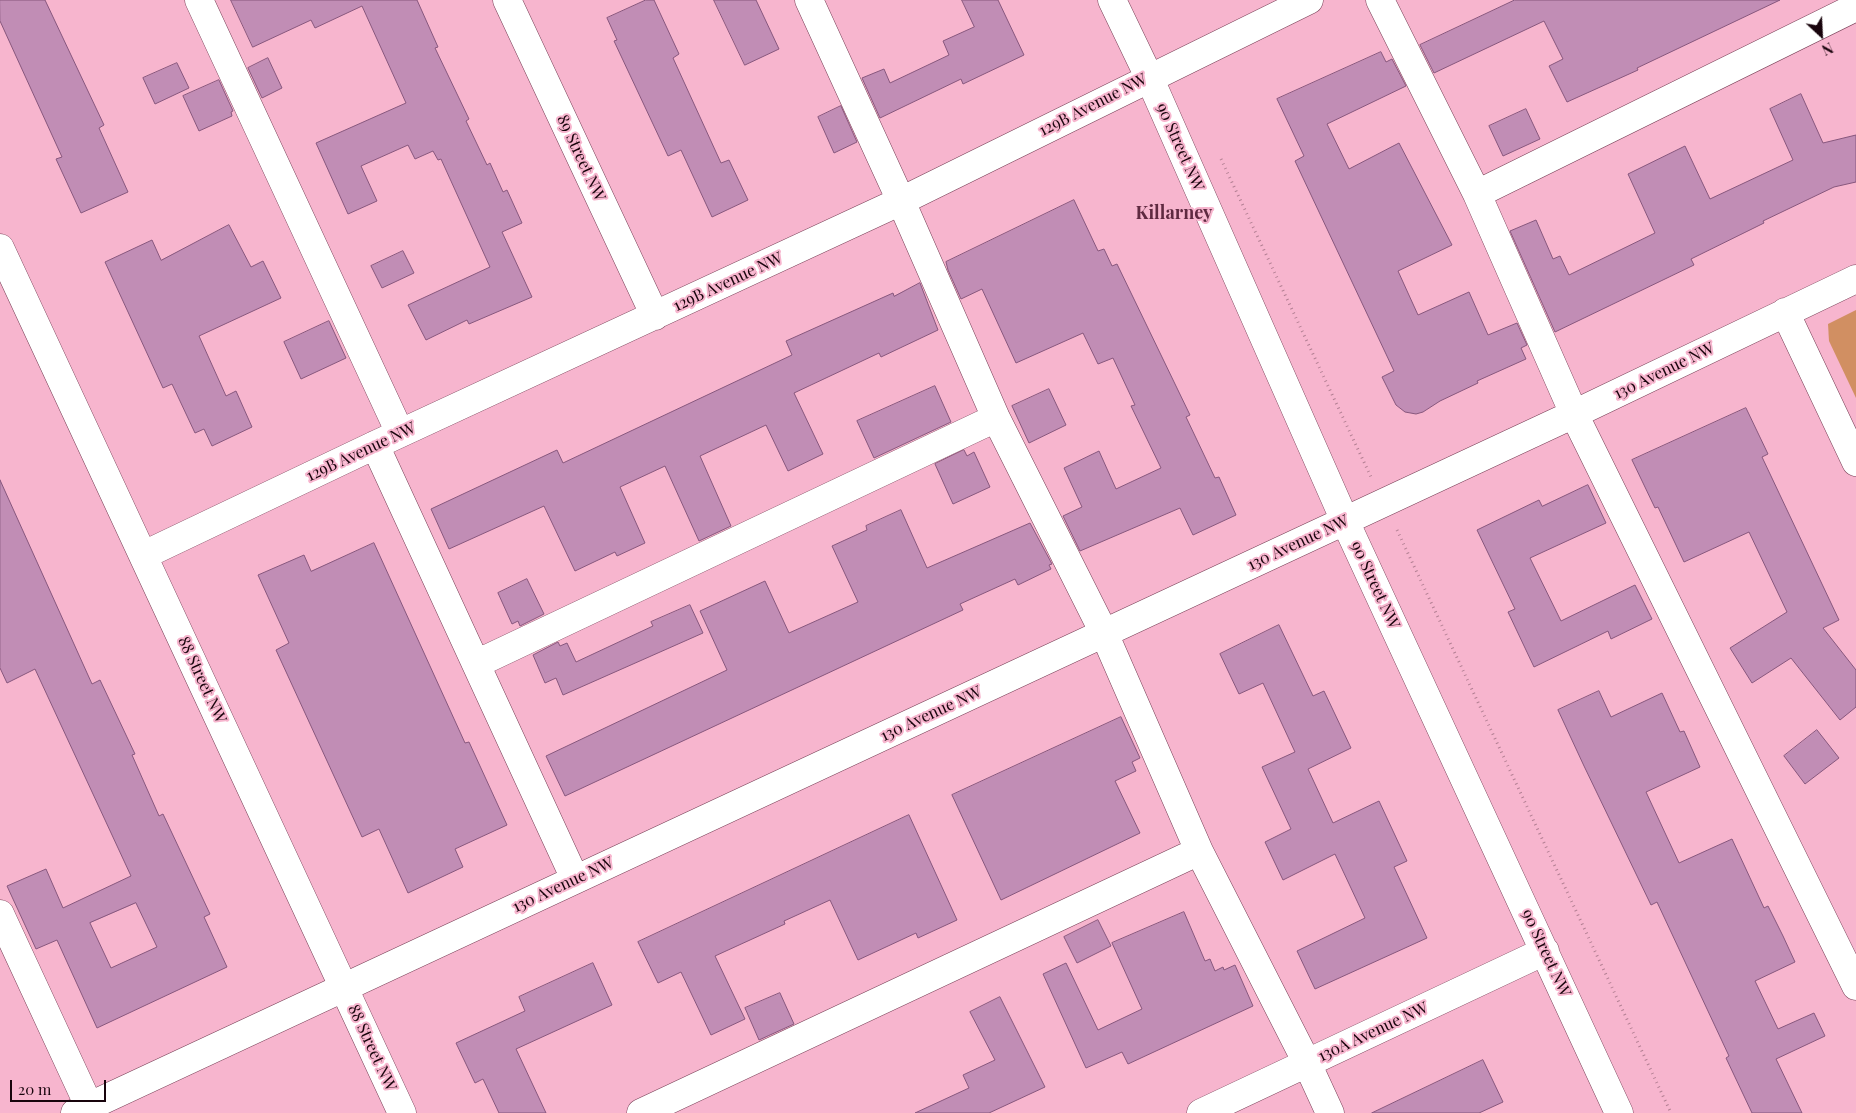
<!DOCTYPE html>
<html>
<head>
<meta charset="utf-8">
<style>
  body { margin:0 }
  #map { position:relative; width:1856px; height:1113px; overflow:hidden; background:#f7b5ce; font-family:"Playfair Display",serif }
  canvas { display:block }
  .north { position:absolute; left:1796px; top:10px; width:50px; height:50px; -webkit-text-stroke:4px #f7b5ce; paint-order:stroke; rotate:155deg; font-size:14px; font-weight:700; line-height:20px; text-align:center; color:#18040c }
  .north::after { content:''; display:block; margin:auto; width:18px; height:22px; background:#18040c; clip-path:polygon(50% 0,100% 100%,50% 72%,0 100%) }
  .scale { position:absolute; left:10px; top:1080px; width:96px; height:22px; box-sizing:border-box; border:2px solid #18040c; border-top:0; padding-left:6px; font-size:15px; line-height:18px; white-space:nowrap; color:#18040c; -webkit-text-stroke:4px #f7b5ce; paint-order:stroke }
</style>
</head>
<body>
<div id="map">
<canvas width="1856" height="1113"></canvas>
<div class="north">N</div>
<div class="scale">20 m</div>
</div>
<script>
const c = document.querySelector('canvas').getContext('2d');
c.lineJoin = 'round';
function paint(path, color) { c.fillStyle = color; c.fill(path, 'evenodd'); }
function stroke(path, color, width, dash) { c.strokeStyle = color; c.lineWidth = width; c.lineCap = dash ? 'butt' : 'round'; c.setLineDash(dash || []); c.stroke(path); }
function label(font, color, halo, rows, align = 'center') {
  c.font = font + ' "Playfair Display",serif'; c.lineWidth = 4; c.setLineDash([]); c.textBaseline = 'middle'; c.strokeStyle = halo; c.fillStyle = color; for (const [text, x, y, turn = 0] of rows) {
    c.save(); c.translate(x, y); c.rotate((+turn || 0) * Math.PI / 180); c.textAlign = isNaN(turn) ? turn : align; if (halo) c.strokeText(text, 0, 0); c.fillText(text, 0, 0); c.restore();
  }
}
const green = new Path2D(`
  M 1856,310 L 1856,398 L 1829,341 L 1828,324 Z`);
const building = new Path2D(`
  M 0,0 L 45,0 L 104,125 L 99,128 L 128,192 L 81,213 L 56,159 L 62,157 L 0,21 Z
  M 231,0 L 417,0 L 438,47 L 435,48 L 469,119 L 466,121 L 487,165 L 490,163 L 503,192 L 507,190 L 522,223 L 502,232 L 532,297 L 469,324 L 467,320 L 426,340 L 408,305 L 490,267 L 441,159 L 438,160 L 433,151 L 415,159 L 408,145 L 361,166 L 377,201 L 348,214 L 316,143 L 406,103 L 362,6 L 315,28 L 311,20 L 253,47 Z
  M 646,0 L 654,0 L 679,54 L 673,58 L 721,163 L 729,160 L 748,200 L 712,217 L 681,150 L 668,156 L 614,41 L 617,40 L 607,18 Z
  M 714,0 L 756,0 L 779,49 L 745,65 Z
  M 962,0 L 998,0 L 1024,55 L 963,84 L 961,79 L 880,118 L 862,78 L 884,69 L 890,83 L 949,55 L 943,41 L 974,27 Z
  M 1515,0 L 1780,0 L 1637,68 L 1638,70 L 1567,102 L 1549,66 L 1563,59 L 1544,21 L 1434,73 L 1420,45 Z
  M 1381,52 L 1386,62 L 1392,59 L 1406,86 L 1327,124 L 1349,169 L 1399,143 L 1452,245 L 1398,271 L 1418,315 L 1469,292 L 1488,335 L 1517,323 L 1527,345 L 1521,348 L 1526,359 L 1477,381 L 1478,383 L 1440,401 L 1423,412 L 1416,414 L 1405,412 L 1396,405 L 1382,377 L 1394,371 L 1295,161 L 1304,156 L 1277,99 Z
  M 268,58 L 282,88 L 262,98 L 248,68 Z
  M 177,63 L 189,88 L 155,104 L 143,78 Z
  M 219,80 L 233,111 L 231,112 L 232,116 L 199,131 L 183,96 Z
  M 1801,94 L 1823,143 L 1856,135 L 1856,182 L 1834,187 L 1763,221 L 1764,223 L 1691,259 L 1694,265 L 1555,332 L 1510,231 L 1536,220 L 1553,259 L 1560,256 L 1569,275 L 1655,233 L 1628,174 L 1685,146 L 1710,199 L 1793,160 L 1770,109 Z
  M 841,106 L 857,142 L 834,153 L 818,117 Z
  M 1526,109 L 1540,139 L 1503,156 L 1489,126 Z
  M 1074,200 L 1098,251 L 1104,249 L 1112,266 L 1117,264 L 1190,415 L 1186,417 L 1215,478 L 1219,477 L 1236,515 L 1193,535 L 1180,508 L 1080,551 L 1063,516 L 1082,507 L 1064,468 L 1099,451 L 1116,489 L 1161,468 L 1131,406 L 1135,405 L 1113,358 L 1098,364 L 1083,333 L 1016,363 L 982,289 L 961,299 L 948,270 L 946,262 Z
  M 229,225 L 251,267 L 263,261 L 281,298 L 199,336 L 226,396 L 236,391 L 252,427 L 212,446 L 204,429 L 195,433 L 172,384 L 163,388 L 105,262 L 152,240 L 161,260 Z
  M 403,251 L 414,273 L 382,288 L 371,266 Z
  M 920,283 L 938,330 L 881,357 L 879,353 L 794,393 L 823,454 L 788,471 L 766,425 L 700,456 L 731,526 L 699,541 L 665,466 L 620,487 L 645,543 L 617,556 L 615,552 L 575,571 L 544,506 L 449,549 L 431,509 L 557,450 L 563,463 L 792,355 L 786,341 L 893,293 L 894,296 Z
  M 329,321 L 346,358 L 301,379 L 284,342 Z
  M 935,386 L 951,422 L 874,458 L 857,421 Z
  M 1049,389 L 1066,425 L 1029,443 L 1012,406 Z
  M 1746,408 L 1768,454 L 1762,457 L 1839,620 L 1823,628 L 1856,670 L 1856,707 L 1840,720 L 1791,658 L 1752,683 L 1730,648 L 1787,612 L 1749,532 L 1684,562 L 1658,507 L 1655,508 L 1632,460 Z
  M 964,450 L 967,456 L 974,452 L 990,487 L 953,504 L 935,464 Z
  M 0,480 L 92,684 L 100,680 L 135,754 L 132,755 L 159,816 L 163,814 L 210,914 L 204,917 L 227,967 L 97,1028 L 57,940 L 36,949 L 7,886 L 46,869 L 63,908 L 131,876 L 35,669 L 7,683 L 0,668 ZM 136,903 L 157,947 L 111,968 L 90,923 Z
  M 1588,485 L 1606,523 L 1530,558 L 1561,621 L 1635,585 L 1652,619 L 1611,639 L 1608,631 L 1534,667 L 1508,612 L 1515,609 L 1477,530 L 1539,500 L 1542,506 Z
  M 901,510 L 927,568 L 1030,523 L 1052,564 L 1049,565 L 1051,569 L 1018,585 L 1015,579 L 960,604 L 963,610 L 565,796 L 546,756 L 727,670 L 700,611 L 765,581 L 789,633 L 858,602 L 832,546 L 867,530 L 866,526 Z
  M 374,543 L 465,743 L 469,742 L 507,825 L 455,849 L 463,867 L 408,893 L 379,829 L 362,837 L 276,650 L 289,643 L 258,575 L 304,555 L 311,571 Z
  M 527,579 L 544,614 L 520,626 L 518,621 L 512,624 L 498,593 Z
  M 690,605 L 703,633 L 563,695 L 556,678 L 545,683 L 533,655 L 558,642 L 560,646 L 567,643 L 576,662 L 653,626 L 651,622 Z
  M 1279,625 L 1313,696 L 1324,691 L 1351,748 L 1308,769 L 1333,823 L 1379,801 L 1407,861 L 1394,867 L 1427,938 L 1315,989 L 1297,951 L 1365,918 L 1335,854 L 1283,880 L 1265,842 L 1291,829 L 1262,767 L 1295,752 L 1263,683 L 1239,694 L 1220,654 Z
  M 1599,691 L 1611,717 L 1662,693 L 1680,732 L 1684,731 L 1700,767 L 1646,792 L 1679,863 L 1732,839 L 1764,908 L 1768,906 L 1783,936 L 1795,962 L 1755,981 L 1778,1029 L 1814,1013 L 1825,1036 L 1776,1059 L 1802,1113 L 1752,1113 L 1726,1058 L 1729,1056 L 1657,902 L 1651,905 L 1584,766 L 1558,710 Z
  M 1121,717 L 1140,758 L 1132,762 L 1136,771 L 1115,781 L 1140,833 L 1001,900 L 952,795 Z
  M 1817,730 L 1839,758 L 1805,784 L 1784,756 Z
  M 909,815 L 957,920 L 918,938 L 916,933 L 858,960 L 830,900 L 784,921 L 785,924 L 715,956 L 745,1019 L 711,1035 L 681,972 L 658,983 L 638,942 Z
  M 1184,912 L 1205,961 L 1210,959 L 1215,971 L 1223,967 L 1224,970 L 1235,965 L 1253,1006 L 1128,1064 L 1122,1052 L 1086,1068 L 1043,974 L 1066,963 L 1098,1030 L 1142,1009 L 1112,943 Z
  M 1098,920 L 1111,946 L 1077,963 L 1064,937 Z
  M 593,963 L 612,1005 L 516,1049 L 546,1113 L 499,1113 L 483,1079 L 475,1083 L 456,1043 L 525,1011 L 519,997 Z
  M 780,993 L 794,1024 L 759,1040 L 745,1008 Z
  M 1000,997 L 1045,1087 L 989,1113 L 915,1113 L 969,1088 L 963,1075 L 995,1060 L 970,1012 Z
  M 1483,1060 L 1503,1102 L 1479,1113 L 1372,1113 Z`);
const path = new Path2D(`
  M 1221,159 L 1371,477
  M 1397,530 L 1671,1113`);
const minor = new Path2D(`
  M 199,0 L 400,433
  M 507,0 L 655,316
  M 809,0 L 901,201 L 996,418 L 1104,633 L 1199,851 L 1307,1063 L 1330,1113
  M 1112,0 L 1149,77 L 1345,521 L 1619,1113
  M 1380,0 L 1477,194 L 1574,414 L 1856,986
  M 1477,194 L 1856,7
  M 0,248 L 402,1113
  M 1785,312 L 1856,462
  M 375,445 L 575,879
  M 144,555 L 375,445 L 901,201 L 1309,0
  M 476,664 L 996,418
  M 0,914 L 89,1106
  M 75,1113 L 1574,414 L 1856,279
  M 641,1113 L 1199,851
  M 1201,1113 L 1545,951`);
const streetNames = [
  ["129B Avenue NW",1093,105,-27],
  ["90 Street NW",1180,147,66],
  ["89 Street NW",581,158,65],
  ["129B Avenue NW",728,282,-25],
  ["130 Avenue NW",1664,371,-26],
  ["129B Avenue NW",361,452,-25],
  ["130 Avenue NW",1298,543,-25],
  ["90 Street NW",1375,585,65],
  ["88 Street NW",202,680,65],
  ["130 Avenue NW",931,714,-25],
  ["130 Avenue NW",563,885,-25],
  ["90 Street NW",1546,953,65],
  ["130A Avenue NW",1373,1032,-25],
  ["88 Street NW",372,1048,65]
];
const neighbourhoodNames = [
  ["Killarney",1174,213]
];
paint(green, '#d18f62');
paint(building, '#c18db5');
stroke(building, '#87577d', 1);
stroke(minor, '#773f56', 29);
stroke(path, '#b48094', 3, [1, 4]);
stroke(minor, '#fff', 28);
label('16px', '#18040c', '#f7b5ce', streetNames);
label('bold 18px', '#5f2a41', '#f7b5ce', neighbourhoodNames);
</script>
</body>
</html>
